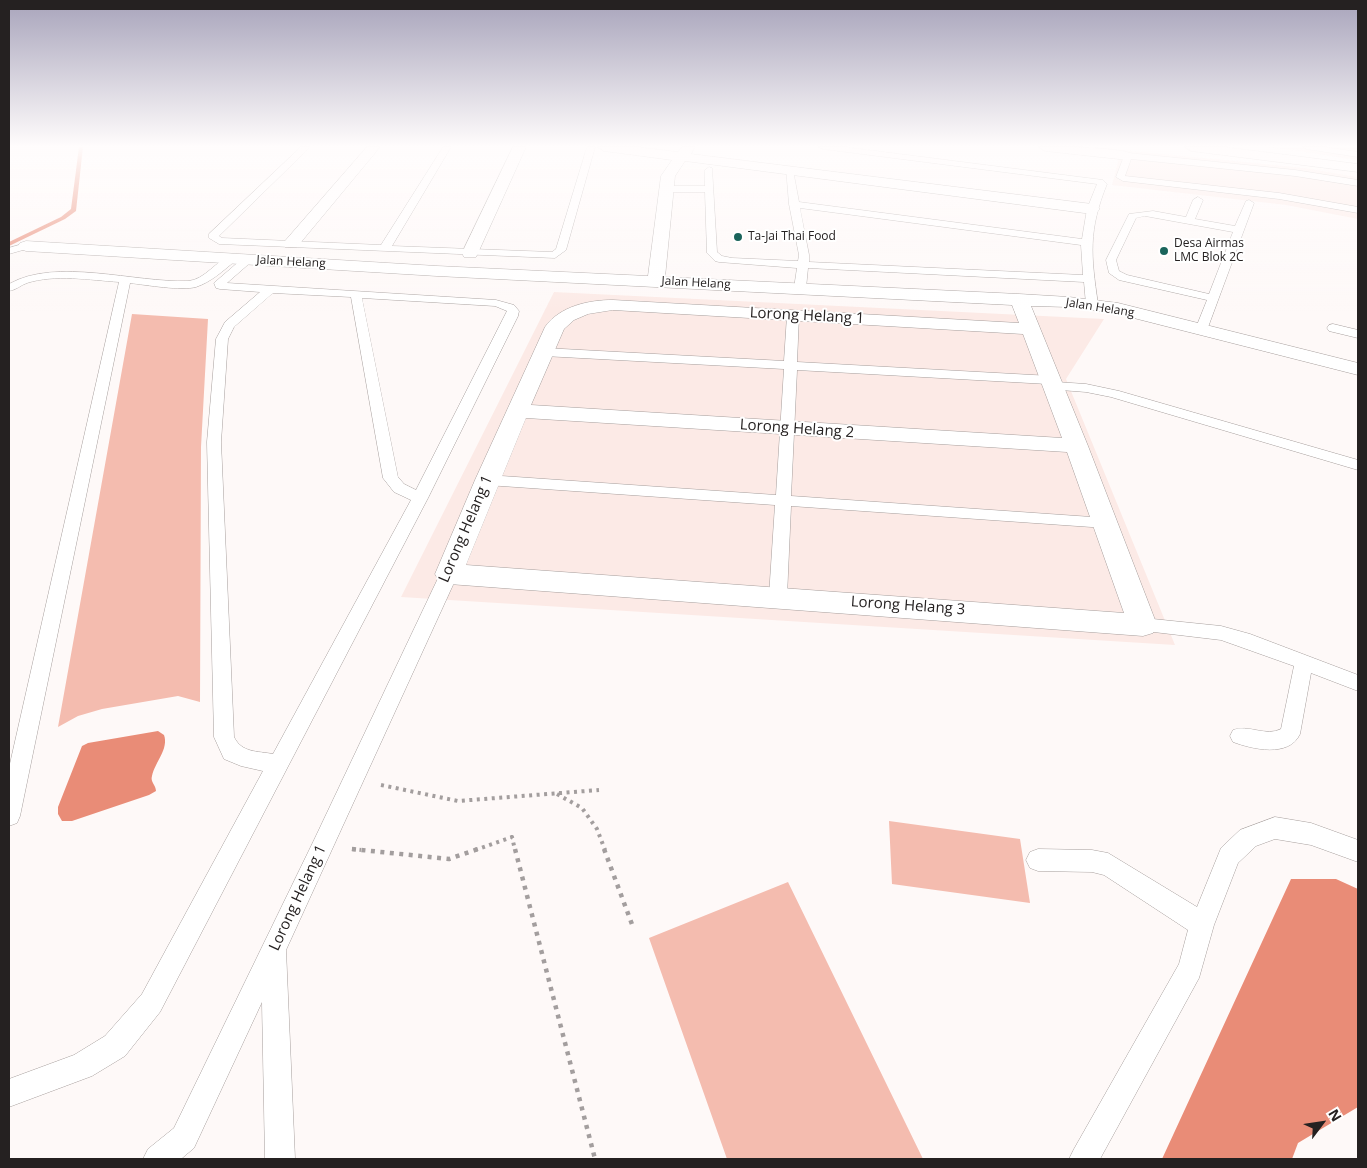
<!DOCTYPE html>
<html>
<head>
<meta charset="utf-8">
<style>
  body { margin:0 }
  #map { position:relative; width:1367px; height:1168px; overflow:hidden; background:#fef9f8; font-family:"Open Sans",sans-serif }
  canvas { display:block }
  .frame { position:absolute; inset:0; border:10px solid #252121; pointer-events:none }
  .north { position:absolute; left:1297px; top:1098px; width:50px; height:50px; -webkit-text-stroke:4px #fff; paint-order:stroke; rotate:59deg; font-size:14px; font-weight:700; line-height:20px; text-align:center; color:#252121 }
  .north::after { content:''; display:block; margin:auto; width:18px; height:22px; background:#252121; clip-path:polygon(50% 0,100% 100%,50% 72%,0 100%) }
</style>
</head>
<body>
<div id="map">
<canvas width="1367" height="1168"></canvas>
<div class="frame"></div>
<div class="north">N</div>
</div>
<script>
const c = document.querySelector('canvas').getContext('2d');
c.lineJoin = 'round';
function paint(path, color) { c.fillStyle = color; c.fill(path, 'evenodd'); }
function stroke(path, color, width, dash) { c.strokeStyle = color; c.lineWidth = width; c.lineCap = dash ? 'butt' : 'round'; c.setLineDash(dash || []); c.stroke(path); }
function label(font, color, halo, rows, align = 'center') {
  c.font = font + ' "Open Sans",sans-serif'; c.lineWidth = 4; c.setLineDash([]); c.textBaseline = 'middle'; c.strokeStyle = halo; c.fillStyle = color; for (const [text, x, y, turn = 0] of rows) {
    c.save(); c.translate(x, y); c.rotate((+turn || 0) * Math.PI / 180); c.textAlign = isNaN(turn) ? turn : align; if (halo) c.strokeText(text, 0, 0); c.fillText(text, 0, 0); c.restore();
  }
}
const built = new Path2D(`
  M 1267,147 L 1358,147 L 1358,160 L 1299,151 Z
  M 1121,150 L 1305,168 L 1358,177 L 1358,219 L 1286,205 L 1112,185 Z
  M 554,292 L 1104,319 L 1066,379 L 1175,645 L 401,597 Z`);
const green = new Path2D(`
  M 132,314 L 208,319 L 201,447 L 200,702 L 178,696 L 102,709 L 78,716 L 58,727 Z
  M 889,821 L 1020,839 L 1030,903 L 892,884 Z
  M 788,882 L 923,1159 L 727,1159 L 649,938 Z`);
const water = new Path2D(`
  M 158,731 L 164,735 C 169,749 155,762 152,776 C 150,782 156,785 156,791 L 149,795 L 72,821 L 62,821 L 58,814 L 58,807 L 82,746 L 88,743 Z
  M 1291,879 L 1336,879 L 1358,889 L 1358,1107 L 1298,1143 L 1292,1159 L 1162,1159 Z`);
const stream = new Path2D(`
  M 79,147 L 83,147 L 76,211 L 65,219 L 9,246 L 9,242 L 61,217 L 71,209 Z`);
const pathFar1 = new Path2D(`
  M 381,785 L 458,801 L 599,790
  M 557,794 L 582,808 L 597,829 L 605,850
  M 352,849 L 361,850
  M 475,850 L 512,837 L 515,850`);
const path = new Path2D(`
  M 352,849 L 449,859 L 478,849
  M 515,849 L 595,1159
  M 604,849 L 633,927`);
const lane = new Path2D(`
  M 301,147 L 310,147 L 219,236 L 222,238 L 381,245 L 443,147 L 451,147 L 392,246 L 552,252 L 556,249 L 587,147 L 595,147 L 566,250 L 555,258 L 219,244 L 209,238 L 209,234 Z
  M 819,147 L 844,147 L 1103,180 L 1107,184 C 1088,231 1091,255 1098,304 L 1092,307 L 1086,304 L 1084,282 L 808,268 L 806,288 L 804,290 L 796,290 L 794,288 L 797,268 L 719,262 L 715,261 L 707,253 L 705,192 L 667,192 L 662,189 L 667,186 L 705,186 L 705,170 L 709,167 L 712,168 L 717,252 L 722,256 L 732,258 L 798,261 L 799,255 L 789,204 L 786,168 L 789,167 L 793,170 L 799,202 L 1082,239 L 1087,209 L 1097,184 L 823,149 ZM 800,208 L 1081,245 L 1083,275 L 809,262 L 809,255 Z
  M 1303,147 L 1324,147 L 1358,152 L 1358,157 L 1307,149 Z
  M 1128,153 L 1295,170 L 1358,180 L 1358,186 L 1295,176 L 1131,159 L 1125,176 L 1279,193 L 1358,207 L 1358,213 L 1279,199 L 1123,181 L 1116,177 L 1124,156 Z
  M 1198,197 L 1203,200 L 1195,219 L 1235,226 L 1246,201 L 1249,200 L 1254,203 L 1207,330 L 1201,334 L 1195,330 L 1207,300 L 1119,280 L 1109,273 L 1106,260 L 1129,214 L 1153,211 L 1186,217 L 1193,200 ZM 1145,216 L 1233,232 L 1209,294 L 1127,275 L 1119,271 L 1116,260 L 1136,218 Z
  M 26,243 L 30,244 L 31,246 L 30,248 L 9,254 L 9,248 Z
  M 231,256 L 235,257 L 236,259 L 235,261 C 223,271 211,282 196,287 C 182,291 146,285 130,283 L 20,816 L 17,823 L 9,826 L 9,768 L 119,282 C 90,280 55,274 27,283 C 21,285 16,290 9,291 L 9,284 C 56,257 135,283 188,281 C 205,280 216,260 231,256 Z
  M 247,257 L 251,258 L 252,260 L 251,262 L 227,283 L 496,300 L 514,305 L 519,311 L 518,316 L 428,498 L 160,1012 L 125,1056 L 92,1076 L 9,1107 L 9,1079 L 74,1055 L 105,1036 L 142,994 L 263,771 L 241,766 L 224,759 L 214,737 L 207,442 L 216,339 L 225,322 L 260,292 L 220,289 L 216,288 L 214,283 L 243,258 ZM 273,293 L 351,297 L 383,478 L 394,492 L 411,500 L 273,754 C 257,751 242,753 234,737 L 221,442 L 228,339 L 234,327 ZM 362,298 L 495,306 L 507,311 L 416,490 L 404,484 L 398,477 Z
  M 793,312 L 799,316 L 797,362 L 1051,376 L 1056,377 L 1058,380 L 1056,382 L 1086,384 L 1119,391 L 1358,460 L 1358,470 L 1111,397 L 1086,392 L 1048,389 L 1046,386 L 1048,384 L 797,370 L 791,496 L 1106,518 L 1112,519 L 1114,523 L 1112,527 L 1106,528 L 791,506 L 787,596 L 784,601 L 778,603 L 772,601 L 769,596 L 775,505 L 487,485 L 482,483 L 479,480 L 482,477 L 487,475 L 776,495 L 784,369 L 544,356 L 538,352 L 544,348 L 784,361 L 787,316 Z
  M 1333,324 L 1358,330 L 1358,338 L 1329,331 L 1327,328 L 1329,325 Z
  M 449,568 L 455,570 L 458,574 L 286,950 L 295,1159 L 265,1159 L 262,1002 L 194,1148 L 181,1159 L 143,1159 L 148,1149 L 174,1128 L 315,838 L 440,574 L 443,570 Z
  M 1143,618 L 1221,626 L 1250,634 L 1358,675 L 1358,691 L 1311,673 L 1300,734 C 1289,758 1252,749 1233,742 L 1230,736 L 1233,730 C 1248,724 1266,737 1281,729 L 1294,666 L 1221,640 L 1137,630 L 1134,625 L 1137,620 Z
  M 1275,817 L 1311,823 L 1358,840 L 1358,862 L 1311,845 L 1275,839 L 1256,846 L 1238,863 L 1214,925 L 1199,978 L 1100,1159 L 1069,1159 L 1074,1149 L 1179,964 L 1188,930 L 1104,875 L 1092,872 L 1038,871 L 1030,868 L 1026,860 L 1030,852 L 1038,849 L 1092,850 L 1108,853 L 1197,907 L 1221,848 L 1240,830 Z`);
const street = new Path2D(`
  M 367,147 L 380,147 L 297,247 L 285,247 L 283,244 L 285,241 Z
  M 513,147 L 526,147 L 478,253 L 476,257 L 464,257 L 462,253 Z
  M 598,147 L 637,147 L 678,152 L 682,147 L 695,147 L 691,154 L 1092,204 L 1097,206 L 1100,209 L 1097,212 L 1092,214 L 685,161 L 675,176 L 665,277 L 1019,294 L 1069,297 L 1118,303 L 1358,363 L 1358,375 L 1118,314 L 1069,307 L 1031,306 L 1088,446 L 1157,625 L 1153,633 L 1143,636 L 449,584 L 439,581 L 435,574 L 475,480 L 545,327 C 560,306 589,300 613,300 L 1019,323 L 1012,305 L 437,276 L 26,251 L 20,249 L 18,246 L 20,243 L 26,241 L 437,266 L 648,276 L 661,176 L 672,160 L 604,151 ZM 613,310 L 1023,334 L 1062,438 L 531,405 L 564,329 L 574,320 L 588,314 ZM 526,418 L 1067,452 L 1124,613 L 466,565 Z
  M 1039,147 C 1054,147 1127,146 1135,156 L 1128,160 L 1045,151 Z`);
const primary = new Path2D(`
  M 1185,147 L 1224,147 L 1358,164 L 1358,172 L 1191,151 Z`);
const markers = [
  [738,237,5,"#1a645b"],
  [1164,251,5,"#1a645b"]
];
const farPoinames = [
  ["Ta-Jai Thai Food",748,237],
  ["Desa Airmas",1174,244],
  ["LMC Blok 2C",1174,258]
];
const farStreetnames = [
  ["Jalan Helang",291,262,3],
  ["Jalan Helang",696,283,3],
  ["Jalan Helang",1100,308,9]
];
const streetNames = [
  ["Lorong Helang 1",807,316,3],
  ["Lorong Helang 2",797,429,4],
  ["Lorong Helang 1",466,529,-67],
  ["Lorong Helang 3",908,606,4],
  ["Lorong Helang 1",298,898,-65]
];
paint(built, '#fceae6');
paint(green, '#f4bcaf');
paint(water, '#e98c77');
paint(stream, '#e98c77');
stroke(lane, '#a79f9d', 1);
stroke(street, '#a79f9d', 1);
stroke(primary, '#a79f9d', 1);
stroke(pathFar1, '#a39e9e', 4, [3, 4.5]);
stroke(path, '#a39e9e', 4.5, [4, 5.5]);
paint(lane, '#fff');
paint(street, '#fff');
paint(primary, '#fff');
const sky = c.createLinearGradient(0, 0, 0, 311);
sky.addColorStop(0, '#a8a4bb');
sky.addColorStop(0.47, '#fffcfc');
sky.addColorStop(1, '#fffcfc00');
c.fillStyle = sky;
c.fillRect(0, 0, 1367, 311);
for (const [x, y, r, color] of markers) { const dot = new Path2D(); dot.arc(x, y, r, 0, 2 * Math.PI); c.fillStyle = color; c.fill(dot); stroke(dot, '#fff', 2); }
label('12px', '#252121', '#fff', farPoinames, 'left');
label('12px', '#252121', '#fff', farStreetnames);
label('15px', '#252121', '#fff', streetNames);
</script>
</body>
</html>
